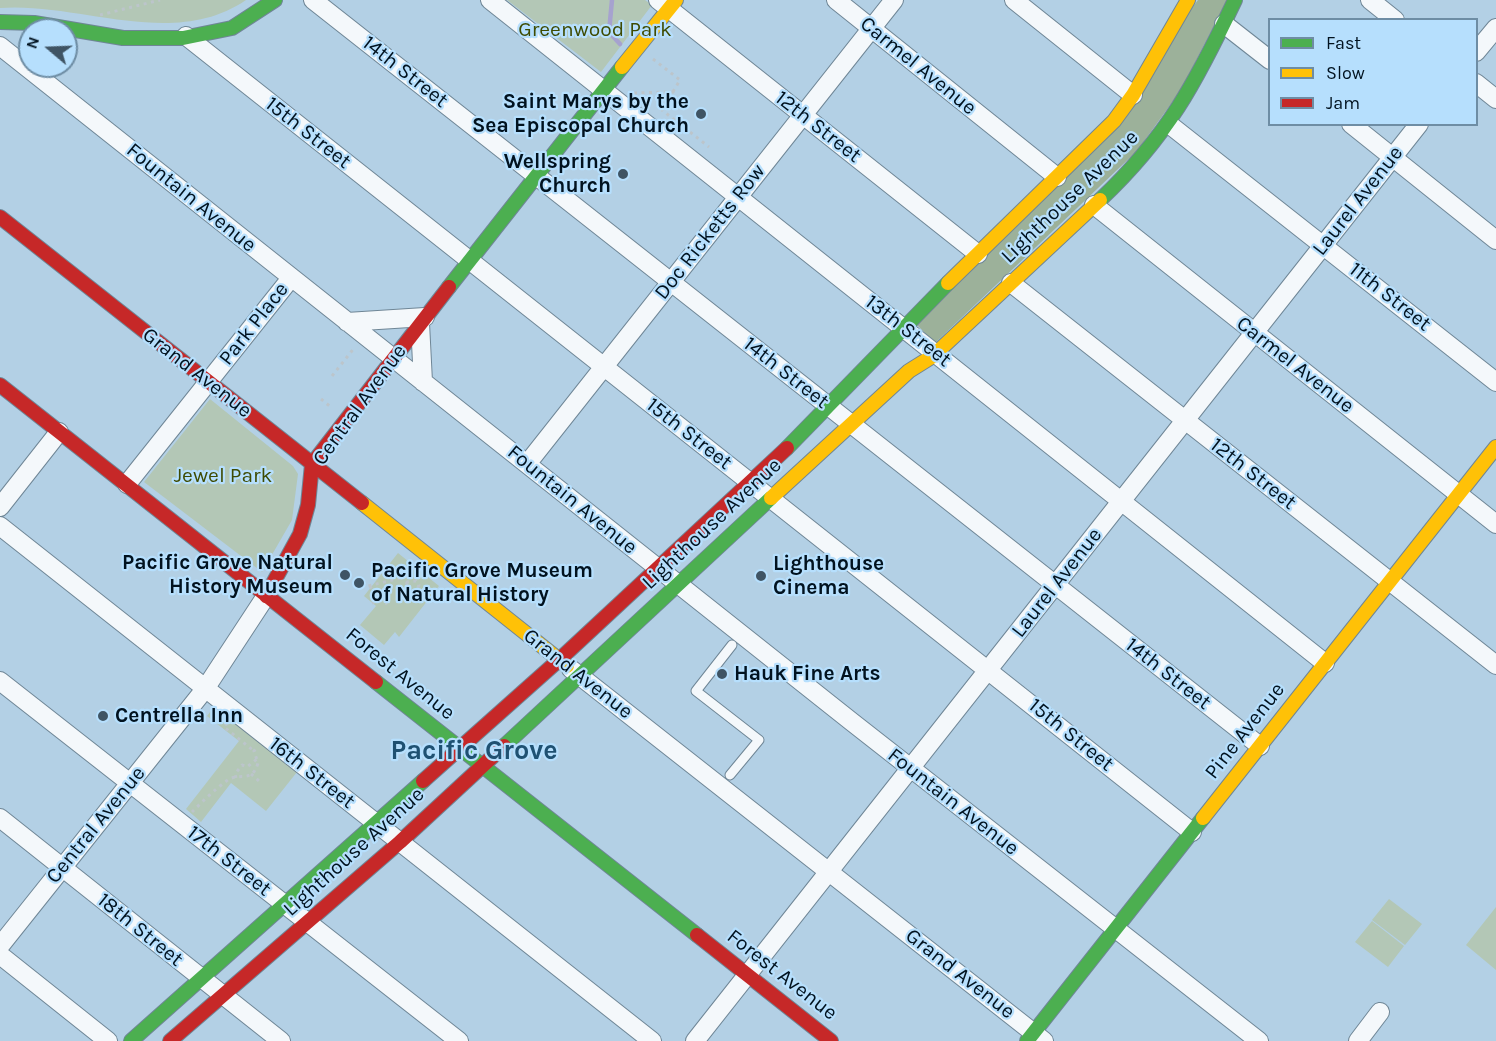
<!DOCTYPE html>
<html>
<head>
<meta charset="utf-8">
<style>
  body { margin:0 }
  #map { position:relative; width:1496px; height:1041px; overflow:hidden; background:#b3d0e5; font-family:Karla,sans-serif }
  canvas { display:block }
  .legend { position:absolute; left:1268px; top:18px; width:210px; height:108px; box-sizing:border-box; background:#b6dffd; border:2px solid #6e8da4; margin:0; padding:8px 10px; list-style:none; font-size:18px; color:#01121f }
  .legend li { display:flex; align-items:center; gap:12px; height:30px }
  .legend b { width:30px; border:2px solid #6e8da4 }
  .north { position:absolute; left:18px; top:18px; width:60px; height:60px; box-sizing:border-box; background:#b6dffd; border:2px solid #6e8da4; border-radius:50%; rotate:289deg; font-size:16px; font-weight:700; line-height:24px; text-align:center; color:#01121f }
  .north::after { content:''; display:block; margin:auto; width:21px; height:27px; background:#3f5464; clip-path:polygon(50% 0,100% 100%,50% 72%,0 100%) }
</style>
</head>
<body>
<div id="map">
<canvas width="1496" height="1041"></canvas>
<ul class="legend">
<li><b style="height:8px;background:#4caf50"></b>Fast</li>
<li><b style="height:8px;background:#ffc107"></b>Slow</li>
<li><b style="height:8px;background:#c62828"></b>Jam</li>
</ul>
<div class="north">N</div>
</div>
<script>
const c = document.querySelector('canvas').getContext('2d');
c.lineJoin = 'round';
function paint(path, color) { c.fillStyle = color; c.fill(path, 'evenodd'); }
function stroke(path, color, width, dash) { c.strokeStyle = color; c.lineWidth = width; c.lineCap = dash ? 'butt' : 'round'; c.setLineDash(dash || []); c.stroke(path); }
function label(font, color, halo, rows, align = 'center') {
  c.font = font + ' Karla,sans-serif'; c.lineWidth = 4.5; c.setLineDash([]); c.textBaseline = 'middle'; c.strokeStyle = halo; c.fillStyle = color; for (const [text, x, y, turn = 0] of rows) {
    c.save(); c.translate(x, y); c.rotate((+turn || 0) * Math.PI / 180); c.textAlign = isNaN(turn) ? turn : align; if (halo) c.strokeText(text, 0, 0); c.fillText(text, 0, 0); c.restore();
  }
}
const green = new Path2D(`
  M 0,0 L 246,0 C 173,50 80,2 0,8 Z
  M 507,0 L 645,0 L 652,5 L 601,72 Z
  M 210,399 L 293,466 L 298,474 L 292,520 L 262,572 L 144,482 Z
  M 398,553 L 439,586 L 399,637 L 395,632 L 384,645 L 360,625 L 376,606 L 364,596 Z
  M 214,707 L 297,772 L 266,811 L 231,783 L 201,822 L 186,809 L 239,741 L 207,716 Z
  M 1389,899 L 1422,924 L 1405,945 L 1372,920 Z
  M 1496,907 L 1496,970 L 1466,945 Z
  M 1372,921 L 1404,946 L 1388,967 L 1355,942 Z`);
const forest = new Path2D(`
  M 1198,0 L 1227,0 L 1181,90 L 1137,151 L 935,343 L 916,324 L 1061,183 Z`);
const stream = new Path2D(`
  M 612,0 L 609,32 L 620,44`);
const path = new Path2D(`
  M 100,15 L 160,0
  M 653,59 L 680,80 L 662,110 L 709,147
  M 634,93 L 673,92 L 676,95
  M 332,376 L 355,347
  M 321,399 L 332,408
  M 400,577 L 407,582 L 416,581 L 419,585 L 414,596 L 405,593 L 407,582
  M 363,581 L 368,586 L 409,576
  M 370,586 L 377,601
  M 372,603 L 379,600 L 387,604
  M 227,723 L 224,727 L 254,751
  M 251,774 L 259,781
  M 236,778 L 235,774 L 242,765 L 247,767 L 257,759
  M 192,812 C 202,802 216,788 228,780 C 239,772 252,784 258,763 L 254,751 L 257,747`);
const lane = new Path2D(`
  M 730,775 L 759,740 L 696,691 L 732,645`);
const street = new Path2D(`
  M 313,0 L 1260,746
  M 490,0 L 1325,663
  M 658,0 L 978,254
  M 836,0 L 1057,177
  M 1014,0 L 1133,95
  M 1370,0 L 1395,20
  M 1224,24 L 1270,60
  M 186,36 L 1192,832
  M 0,46 L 852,722 L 1259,1041
  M 1476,52 L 1496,28
  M 1476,83 L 1496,99
  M 1351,124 L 1496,240
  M 1170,125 L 1496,382
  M 1094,205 L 1496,524
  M 1011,283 L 1496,665
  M 347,322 L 425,317
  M 420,323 L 423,382
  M 527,464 L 894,0
  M 127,484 L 291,278
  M 0,507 L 59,432
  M 0,526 L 652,1041
  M 571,669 L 1044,1041
  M 0,681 L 459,1041
  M 0,818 L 281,1041
  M 0,946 L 205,689 L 266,596
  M 0,955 L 108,1041
  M 695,1041 L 1419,124
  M 1358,1041 L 1380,1012`);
const fast = new Path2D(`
  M 0,22 L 34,23 L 123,38 L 183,38 L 232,28 L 275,0
  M 1100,200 C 1168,136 1196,82 1235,0
  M 449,287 L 622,67
  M 787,448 L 948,283
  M 376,682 L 697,935
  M 504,746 L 771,498
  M 131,1041 L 423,781
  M 1027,1041 L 1203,818`);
const slow = new Path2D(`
  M 622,67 L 676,0
  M 948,283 L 1114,121 L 1133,95 L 1188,0
  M 771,498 L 909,371 L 933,356 L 1100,200
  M 362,503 L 567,666
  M 1203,818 L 1496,447`);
const jam = new Path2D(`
  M 0,217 L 362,503
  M 0,385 L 376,682
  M 266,596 L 300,534 L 308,505 L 312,464 L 449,287
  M 423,781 L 560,659 L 787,448
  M 697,935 L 831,1041
  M 170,1041 L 400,842 L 504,746`);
const markers = [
  [701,114,6,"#3f5464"],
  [623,174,6,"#3f5464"],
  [345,575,6,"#3f5464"],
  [761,576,6,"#3f5464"],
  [359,583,6,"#3f5464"],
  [722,674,6,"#3f5464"],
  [103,716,6,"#3f5464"]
];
const parkNames = [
  ["Greenwood Park",595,30],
  ["Jewel Park",223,476]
];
const streetNames = [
  ["Carmel Avenue",918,66,39],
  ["14th Street",405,72,38],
  ["12th Street",818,127,38],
  ["15th Street",308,133,38],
  ["Lighthouse Avenue",1070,197,-44],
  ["Fountain Avenue",191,198,39],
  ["Laurel Avenue",1358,201,-52],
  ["Doc Ricketts Row",710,232,-52],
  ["11th Street",1390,297,38],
  ["Park Place",254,324,-52],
  ["13th Street",908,331,38],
  ["Carmel Avenue",1295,365,38],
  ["Grand Avenue",197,373,38],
  ["14th Street",786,373,38],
  ["Central Avenue",360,405,-54],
  ["15th Street",689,434,38],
  ["12th Street",1253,474,38],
  ["Fountain Avenue",572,500,39],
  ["Lighthouse Avenue",712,524,-43],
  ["Laurel Avenue",1057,583,-52],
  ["Forest Avenue",400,674,39],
  ["Grand Avenue",578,674,38],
  ["14th Street",1168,674,38],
  ["Pine Avenue",1245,731,-52],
  ["15th Street",1071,735,39],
  ["16th Street",312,773,38],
  ["Fountain Avenue",953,802,38],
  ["Central Avenue",96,825,-51],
  ["Lighthouse Avenue",354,852,-42],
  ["17th Street",229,861,38],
  ["18th Street",140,930,39],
  ["Grand Avenue",960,974,38],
  ["Forest Avenue",782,975,38]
];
const poiNames = [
  ["Saint Marys by the",689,102,"right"],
  ["Sea Episcopal Church",689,126,"right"],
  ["Wellspring",611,162,"right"],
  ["Church",611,186,"right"],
  ["Pacific Grove Natural",333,563,"right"],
  ["History Museum",333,587,"right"],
  ["Lighthouse",773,564],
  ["Cinema",773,588],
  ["Pacific Grove Museum",371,571],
  ["of Natural History",371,595],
  ["Hauk Fine Arts",734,674],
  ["Centrella Inn",115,716]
];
const districtNames = [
  ["Pacific Grove",474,751]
];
paint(green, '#b3c7b6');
paint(forest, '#9cb19a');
stroke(stream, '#a6a2cf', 4.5);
stroke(lane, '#6f8696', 11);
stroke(street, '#6f8696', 20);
stroke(fast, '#6f8696', 16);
stroke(slow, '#6f8696', 16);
stroke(jam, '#6f8696', 16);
stroke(path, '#bcc5cb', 3, [3, 4.5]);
stroke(lane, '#f4f8fb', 9);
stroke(street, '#f4f8fb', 18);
stroke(fast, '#4caf50', 14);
stroke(slow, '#ffc107', 14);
stroke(jam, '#c62828', 14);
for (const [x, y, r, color] of markers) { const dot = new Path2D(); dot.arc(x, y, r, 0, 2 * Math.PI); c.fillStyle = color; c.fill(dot); stroke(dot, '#b6dffd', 2); }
label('21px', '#3e4b02', '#b6dffd', parkNames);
label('21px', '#01121f', '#b6dffd', streetNames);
label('bold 21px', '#01121f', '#b6dffd', poiNames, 'left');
label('bold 27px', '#1f5172', '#b6dffd', districtNames);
</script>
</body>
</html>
